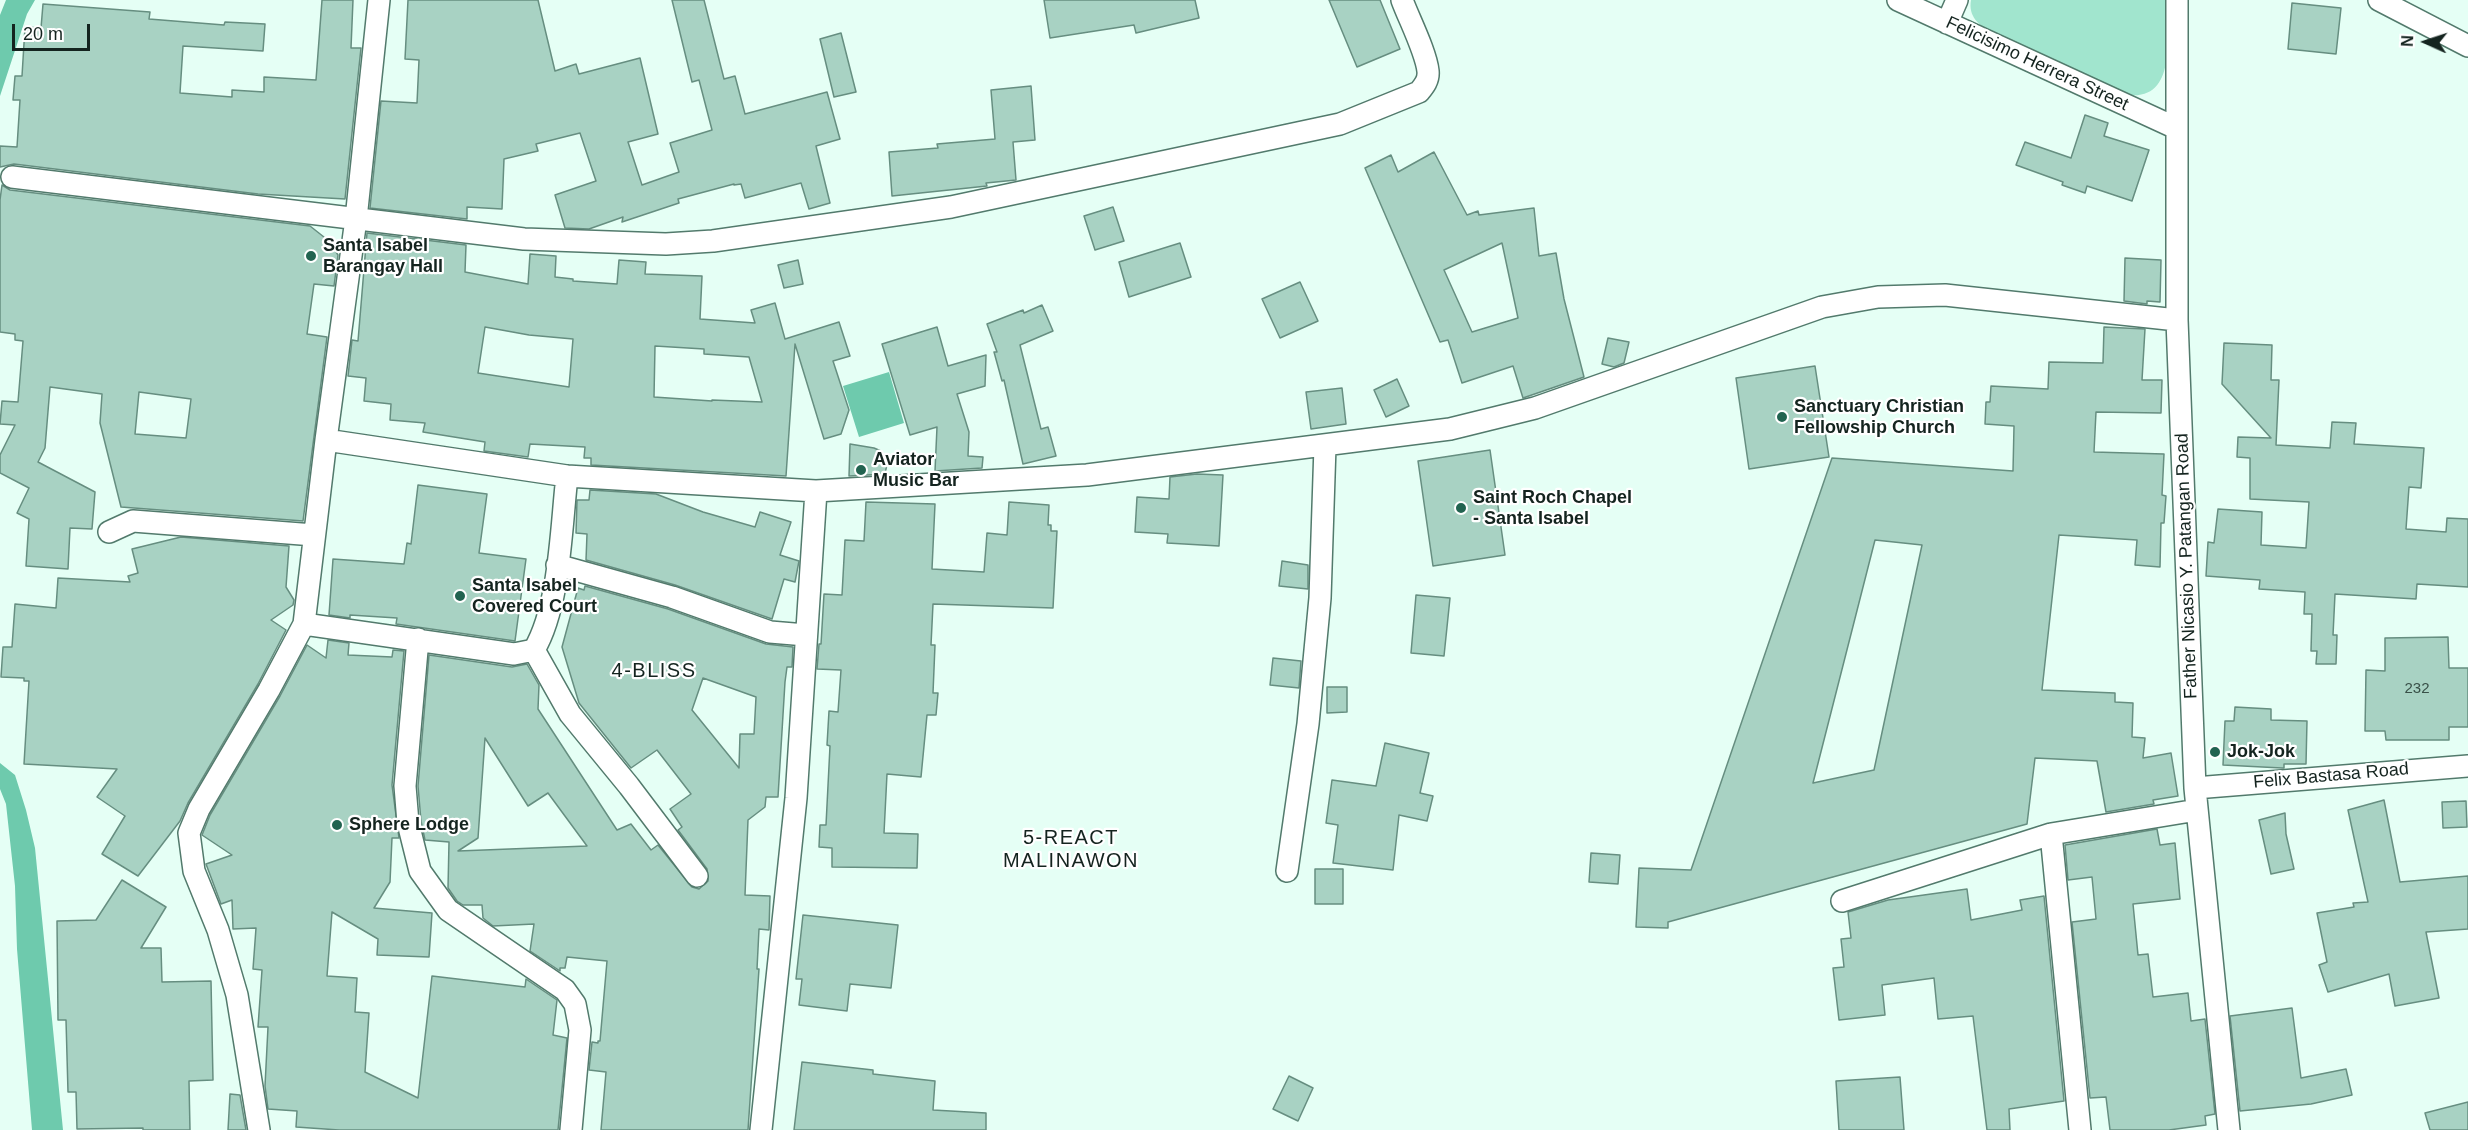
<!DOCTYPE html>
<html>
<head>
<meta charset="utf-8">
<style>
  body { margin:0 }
  #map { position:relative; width:2468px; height:1130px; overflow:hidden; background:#e5fff5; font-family:Arial,sans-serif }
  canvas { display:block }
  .north { position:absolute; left:2396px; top:12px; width:60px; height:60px; -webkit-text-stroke:4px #fff; paint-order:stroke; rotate:273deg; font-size:16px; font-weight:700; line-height:24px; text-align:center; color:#14241f }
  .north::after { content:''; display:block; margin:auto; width:21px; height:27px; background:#14241f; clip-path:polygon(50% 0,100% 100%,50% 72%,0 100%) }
  .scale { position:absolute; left:12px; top:24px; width:78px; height:27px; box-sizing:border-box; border:3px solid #14241f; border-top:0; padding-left:8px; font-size:18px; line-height:21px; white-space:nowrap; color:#14241f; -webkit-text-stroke:4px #fff; paint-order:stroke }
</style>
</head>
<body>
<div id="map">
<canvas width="2468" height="1130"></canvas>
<div class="north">N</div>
<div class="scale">20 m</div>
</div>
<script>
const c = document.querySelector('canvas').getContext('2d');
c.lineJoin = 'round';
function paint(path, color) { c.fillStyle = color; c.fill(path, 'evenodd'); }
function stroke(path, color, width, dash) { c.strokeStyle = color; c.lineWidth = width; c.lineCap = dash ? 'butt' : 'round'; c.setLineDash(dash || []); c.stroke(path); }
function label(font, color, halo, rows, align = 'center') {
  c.font = font + ' Arial,sans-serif'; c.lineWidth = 4.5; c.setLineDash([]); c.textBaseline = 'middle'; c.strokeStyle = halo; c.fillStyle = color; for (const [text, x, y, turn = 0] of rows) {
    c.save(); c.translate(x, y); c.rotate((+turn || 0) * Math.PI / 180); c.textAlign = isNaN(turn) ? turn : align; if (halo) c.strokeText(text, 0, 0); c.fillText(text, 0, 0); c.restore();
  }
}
const green = new Path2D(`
  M 1971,0 L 2167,0 C 2167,38 2179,109 2118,93 L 1991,34 C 1979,24 1968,17 1971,0 Z`);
const water = new Path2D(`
  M 6,0 L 35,0 L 27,14 L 0,96 L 0,15 Z
  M 889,372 L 904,423 L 859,437 L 843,386 Z
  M 0,763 L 15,775 L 26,810 L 35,848 L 63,1130 L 32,1130 L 17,949 L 15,886 L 6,804 L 0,789 Z`);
const building = new Path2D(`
  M 322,0 L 353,0 L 351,48 L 361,48 L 345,199 L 258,194 L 14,164 L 0,167 L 0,146 L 17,147 L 20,100 L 13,100 L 15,76 L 22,76 L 25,27 L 41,28 L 43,4 L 150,12 L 149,19 L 224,25 L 225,22 L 265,24 L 263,51 L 183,46 L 180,93 L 232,97 L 232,90 L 264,92 L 264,77 L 316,80 Z
  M 408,0 L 538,0 L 555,71 L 576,64 L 579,74 L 640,58 L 658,134 L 628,142 L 642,185 L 679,172 L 670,143 L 712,130 L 699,80 L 692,82 L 672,0 L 704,0 L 724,79 L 735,76 L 745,114 L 827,92 L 840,139 L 816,146 L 830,203 L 809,209 L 801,183 L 745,198 L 741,184 L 734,185 L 734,184 L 678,199 L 679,203 L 622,222 L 623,217 L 589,229 L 565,228 L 555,195 L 596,181 L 580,133 L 536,144 L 538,151 L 504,159 L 502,209 L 467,207 L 467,219 L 370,208 L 381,101 L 417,103 L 419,60 L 405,59 Z
  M 1044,0 L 1195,0 L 1199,18 L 1136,33 L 1134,25 L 1050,38 Z
  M 1329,0 L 1380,0 L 1400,49 L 1357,67 Z
  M 2292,3 L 2341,8 L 2336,54 L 2288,49 Z
  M 841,33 L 856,92 L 834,97 L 820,39 Z
  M 1031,86 L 1035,140 L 1013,142 L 1016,180 L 986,183 L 987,186 L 892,196 L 889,152 L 938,148 L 937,144 L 995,139 L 991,90 Z
  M 2085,115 L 2108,123 L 2104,136 L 2149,150 L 2132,201 L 2087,186 L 2085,193 L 2062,185 L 2063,182 L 2016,165 L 2025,142 L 2071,158 Z
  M 1434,152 L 1467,215 L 1478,211 L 1479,215 L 1534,208 L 1539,256 L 1556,253 L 1564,299 L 1584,377 L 1523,398 L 1513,366 L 1462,383 L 1448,340 L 1440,342 L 1365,168 L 1391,155 L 1398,172 ZM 1502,243 L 1518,318 L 1472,332 L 1444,270 Z
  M 2,185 L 10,190 L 310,226 L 329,241 L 338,255 L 334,286 L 314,284 L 307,334 L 327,337 L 303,521 L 121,507 L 100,423 L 102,394 L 50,387 L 45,448 L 38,462 L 95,492 L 92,529 L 70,528 L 68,569 L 26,566 L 29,519 L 17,513 L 29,488 L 0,473 L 0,455 L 15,425 L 0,424 L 2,401 L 18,402 L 23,341 L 15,340 L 15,334 L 0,332 L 0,200 ZM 139,392 L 191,399 L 186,438 L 135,434 Z
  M 1113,207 L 1124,241 L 1095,250 L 1084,216 Z
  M 367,233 L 466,245 L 465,272 L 528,284 L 530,254 L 556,256 L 555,277 L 573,279 L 573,281 L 617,284 L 619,260 L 646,262 L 645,274 L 702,276 L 700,319 L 755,323 L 751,310 L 775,303 L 785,339 L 839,322 L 850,356 L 833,361 L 849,410 L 841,434 L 824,439 L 795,344 L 786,476 L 591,465 L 591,458 L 584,458 L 585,447 L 530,444 L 528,457 L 484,451 L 485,442 L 423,432 L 425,423 L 390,420 L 391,404 L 364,401 L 366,378 L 348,376 L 352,340 L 358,341 ZM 485,327 L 529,335 L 573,339 L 569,387 L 478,373 ZM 655,346 L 704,349 L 704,354 L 749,357 L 762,402 L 712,400 L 712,401 L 654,397 Z
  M 1180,243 L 1191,277 L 1129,297 L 1119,262 Z
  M 2125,258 L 2161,260 L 2160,302 L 2147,301 L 2147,304 L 2124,301 Z
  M 798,260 L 803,284 L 784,288 L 778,265 Z
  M 1300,282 L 1318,321 L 1280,338 L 1262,299 Z
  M 1042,305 L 1053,331 L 1020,345 L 1041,429 L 1048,427 L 1056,456 L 1023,464 L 1004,380 L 1002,381 L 994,352 L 997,352 L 987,324 L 1023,310 L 1024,313 Z
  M 937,327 L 948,366 L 986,355 L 985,386 L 957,394 L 969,432 L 968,456 L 983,457 L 982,468 L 935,471 L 937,427 L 910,435 L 882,344 Z
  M 2104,327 L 2145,329 L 2142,380 L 2162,380 L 2161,413 L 2096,412 L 2094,452 L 2164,454 L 2162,495 L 2166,496 L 2164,523 L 2161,523 L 2160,567 L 2135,565 L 2137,540 L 2059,535 L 2042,690 L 2115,693 L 2115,702 L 2133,703 L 2132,737 L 2145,738 L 2143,758 L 2171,753 L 2178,796 L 2153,800 L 2154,804 L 2106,812 L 2097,761 L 2035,758 L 2027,824 L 1668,922 L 1668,928 L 1636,927 L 1639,868 L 1691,870 L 1832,458 L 2013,471 L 2014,426 L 1985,424 L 1986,402 L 1990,402 L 1991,386 L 2048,389 L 2049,362 L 2103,363 ZM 1875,540 L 1922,545 L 1874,770 L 1813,783 Z
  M 1608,338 L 1629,342 L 1624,363 L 1614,367 L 1602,364 Z
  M 2224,343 L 2272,345 L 2271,380 L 2279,380 L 2276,445 L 2330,448 L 2332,422 L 2356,423 L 2354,444 L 2424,448 L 2421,488 L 2409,487 L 2406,529 L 2446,532 L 2447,518 L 2468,519 L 2468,587 L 2417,584 L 2416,599 L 2335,594 L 2333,635 L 2337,635 L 2336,664 L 2316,664 L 2317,651 L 2311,651 L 2312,614 L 2304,614 L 2305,592 L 2259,589 L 2260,580 L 2206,576 L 2208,542 L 2214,543 L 2218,509 L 2262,512 L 2261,545 L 2306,548 L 2309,502 L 2250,499 L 2250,458 L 2237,457 L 2238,437 L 2271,438 L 2222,384 Z
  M 1815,366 L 1829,457 L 1749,469 L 1736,378 Z
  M 1397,379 L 1409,406 L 1386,417 L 1374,390 Z
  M 1342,388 L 1346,424 L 1311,429 L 1306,392 Z
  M 850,444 L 874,448 L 881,451 L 887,464 L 885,474 L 849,476 Z
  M 1490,450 L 1505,555 L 1433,566 L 1418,461 Z
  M 1197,474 L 1223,475 L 1219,546 L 1167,543 L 1168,534 L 1135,532 L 1137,497 L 1169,499 L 1170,477 Z
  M 418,485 L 487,494 L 479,553 L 526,559 L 515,641 L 396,624 L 397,618 L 350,615 L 350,618 L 329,615 L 333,559 L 404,564 L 407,543 L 411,544 Z
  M 590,490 L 656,494 L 703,512 L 755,527 L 760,512 L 791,522 L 780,555 L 799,561 L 795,582 L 784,579 L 772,619 L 675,585 L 586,560 L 587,534 L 576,533 L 577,500 L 589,500 Z
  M 866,502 L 935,504 L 932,569 L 984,572 L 987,533 L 1007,535 L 1009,502 L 1049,505 L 1048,525 L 1051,525 L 1051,531 L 1057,531 L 1053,608 L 933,604 L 931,645 L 935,645 L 933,693 L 938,693 L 936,715 L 927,715 L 921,777 L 887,774 L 884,833 L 918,834 L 917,868 L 832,867 L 832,848 L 819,847 L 820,825 L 826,825 L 830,746 L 827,745 L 829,711 L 838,712 L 841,670 L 817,669 L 819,644 L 821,644 L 824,594 L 842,595 L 845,540 L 864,541 Z
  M 181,537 L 289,546 L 286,587 L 294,600 L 293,605 L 271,620 L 286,630 L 258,684 L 188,803 L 180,821 L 138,876 L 102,854 L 125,816 L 97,797 L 117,769 L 24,764 L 29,681 L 24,681 L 24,678 L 1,677 L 3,647 L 12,647 L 15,604 L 56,608 L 58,578 L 130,582 L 128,576 L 138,573 L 132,549 Z
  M 1282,561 L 1308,565 L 1308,589 L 1279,586 Z
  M 585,586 L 668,609 L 766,644 L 793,647 L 792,667 L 787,667 L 785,682 L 778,797 L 766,797 L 765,807 L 748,820 L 745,895 L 770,896 L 769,930 L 759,929 L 757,969 L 759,969 L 748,1130 L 601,1130 L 606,1072 L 589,1070 L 592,1042 L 598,1043 L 598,1041 L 600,1041 L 607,961 L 567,957 L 565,968 L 560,968 L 560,971 L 530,951 L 534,924 L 493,926 L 483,918 L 482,905 L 463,905 L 457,901 L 448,888 L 449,842 L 425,840 L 421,821 L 418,786 L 429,655 L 512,667 L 527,664 L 539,685 L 538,709 L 617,830 L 631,824 L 651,850 L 658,845 L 692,887 L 699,889 L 708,881 L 707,869 L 678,830 L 682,827 L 670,809 L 691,794 L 657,750 L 631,768 L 579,703 L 562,647 L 578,588 L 584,590 ZM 703,678 L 756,697 L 754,734 L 740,734 L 739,768 L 692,710 ZM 485,738 L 528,806 L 548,793 L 587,846 L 458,851 L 478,838 Z
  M 1416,595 L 1450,598 L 1444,656 L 1411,653 Z
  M 2448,637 L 2449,668 L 2468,668 L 2468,727 L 2449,727 L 2449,740 L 2386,740 L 2385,731 L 2365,731 L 2366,670 L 2385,671 L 2385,638 Z
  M 328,640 L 349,643 L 348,655 L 392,657 L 393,650 L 404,651 L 392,785 L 399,838 L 392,838 L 390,882 L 374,908 L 432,913 L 429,957 L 377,955 L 378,939 L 332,912 L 327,976 L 357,978 L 355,1012 L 369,1013 L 365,1072 L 418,1098 L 432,976 L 525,987 L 526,979 L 557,1000 L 553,1035 L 567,1038 L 558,1130 L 339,1130 L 296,1127 L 297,1111 L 268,1109 L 265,1086 L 268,1027 L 258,1027 L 262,970 L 253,969 L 256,928 L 233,929 L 232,900 L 221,904 L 206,864 L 232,855 L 202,835 L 210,815 L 280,696 L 307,645 L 326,658 Z
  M 1273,658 L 1301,661 L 1299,688 L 1270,685 Z
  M 1327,687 L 1347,687 L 1347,712 L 1327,713 Z
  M 2235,707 L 2271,709 L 2271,720 L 2307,721 L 2306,764 L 2284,764 L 2284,768 L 2282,768 L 2223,765 L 2225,721 L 2234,721 Z
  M 1385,743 L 1429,753 L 1420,793 L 1433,796 L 1427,821 L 1399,815 L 1393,870 L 1333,863 L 1338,825 L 1326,823 L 1332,780 L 1376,786 Z
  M 2384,800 L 2400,882 L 2468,876 L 2468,929 L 2426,932 L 2439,998 L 2395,1006 L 2389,974 L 2328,992 L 2319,965 L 2327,962 L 2317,913 L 2354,907 L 2353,903 L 2368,902 L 2348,810 Z
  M 2466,801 L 2467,827 L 2443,828 L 2442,802 Z
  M 2285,813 L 2286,834 L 2294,869 L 2271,874 L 2259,820 Z
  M 2157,829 L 2160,845 L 2175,843 L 2180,899 L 2133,904 L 2138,955 L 2148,954 L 2153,997 L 2188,993 L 2191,1021 L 2205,1019 L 2215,1114 L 2205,1116 L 2206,1125 L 2169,1130 L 2110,1130 L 2106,1097 L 2090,1098 L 2072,922 L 2096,919 L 2092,877 L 2068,880 L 2065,845 Z
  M 1591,853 L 1620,855 L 1618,884 L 1589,882 Z
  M 1315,869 L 1343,869 L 1343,904 L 1315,904 Z
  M 122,880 L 166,907 L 141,948 L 161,948 L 162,982 L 211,981 L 213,1080 L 189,1081 L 190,1130 L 143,1130 L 143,1128 L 77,1129 L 76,1092 L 68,1092 L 66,1020 L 58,1020 L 57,921 L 96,920 Z
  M 1967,889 L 1971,920 L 2022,910 L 2020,900 L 2044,896 L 2064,1101 L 2009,1109 L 2010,1130 L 1987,1130 L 1973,1016 L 1938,1019 L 1934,978 L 1882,985 L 1885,1015 L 1839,1020 L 1833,968 L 1844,967 L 1841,939 L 1851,938 L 1848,912 L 1888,900 Z
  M 803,915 L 898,925 L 891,988 L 850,984 L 847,1011 L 799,1005 L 802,979 L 796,979 Z
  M 2292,1008 L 2301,1078 L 2346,1069 L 2352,1095 L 2311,1104 L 2240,1111 L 2230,1016 Z
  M 802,1062 L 873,1070 L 873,1074 L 935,1081 L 933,1110 L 986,1113 L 986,1130 L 794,1130 Z
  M 1289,1076 L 1313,1088 L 1298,1121 L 1273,1109 Z
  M 1900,1077 L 1904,1130 L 1839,1130 L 1836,1081 Z
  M 230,1094 L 240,1095 L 246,1130 L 228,1130 Z
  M 2468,1102 L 2468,1130 L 2430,1130 L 2425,1113 Z`);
const street = new Path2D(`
  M 1898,0 L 2176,128
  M 2177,0 L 2177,320 L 2195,788 L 2229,1130
  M 2379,0 L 2468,46
  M 1947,23 L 1957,0
  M 12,177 L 524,239 L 666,244 L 713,241 L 951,207 L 1340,124 L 1419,92 C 1424,86 1429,80 1428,71 C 1426,52 1409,19 1402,0
  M 326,440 L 567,476 L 816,491 L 1087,475 L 1450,429 L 1535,408 L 1822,307 L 1878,297 L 1945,295 L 2177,320
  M 109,532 L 133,521 L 314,535
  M 557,565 L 672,597 L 770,632 L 806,635
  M 304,624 L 514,654 L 534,650 C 560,606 561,528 567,476
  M 418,639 L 405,786 L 408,823 L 420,871 L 448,910 L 565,990 L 575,1004 L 580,1030 L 571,1130
  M 534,650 L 570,714 L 629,786 L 697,876
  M 2195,788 L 2468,766
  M 1287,871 L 1308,724 L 1320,598 L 1325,446
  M 1842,901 L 2051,834
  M 259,1130 L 237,995 L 218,930 L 194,871 L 189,833 L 199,809 L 269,690 L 304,624 L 326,440 L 356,219 L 379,0
  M 761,1130 L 796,798 L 816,491
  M 2080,1130 L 2051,834 L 2197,810`);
const markers = [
  [311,256,6,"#226350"],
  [1782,417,6,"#226350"],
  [861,470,6,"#226350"],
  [1461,508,6,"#226350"],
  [460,596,6,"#226350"],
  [2215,752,6,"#226350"],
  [337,825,6,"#226350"]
];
const numberNames = [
  ["232",2417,689]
];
const streetNames = [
  ["Felicisimo Herrera Street",2037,64,25],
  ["Father Nicasio Y. Patangan Road",2187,566,-92],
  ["Felix Bastasa Road",2331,776,-5]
];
const poiNames = [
  ["Santa Isabel",323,246],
  ["Barangay Hall",323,267],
  ["Sanctuary Christian",1794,407],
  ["Fellowship Church",1794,428],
  ["Aviator",873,460],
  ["Music Bar",873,481],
  ["Saint Roch Chapel",1473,498],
  ["- Santa Isabel",1473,519],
  ["Santa Isabel",472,586],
  ["Covered Court",472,607],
  ["Jok-Jok",2227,752],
  ["Sphere Lodge",349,825]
];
const neighbourhoodNames = [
  ["4-BLISS",654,671],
  ["5-REACT",1071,838],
  ["MALINAWON",1071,861]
];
paint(green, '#a1e5ce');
paint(water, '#6ecaad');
paint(building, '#a8d2c3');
stroke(building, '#668e80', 1.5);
stroke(street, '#527a6c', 24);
stroke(street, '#fff', 21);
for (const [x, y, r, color] of markers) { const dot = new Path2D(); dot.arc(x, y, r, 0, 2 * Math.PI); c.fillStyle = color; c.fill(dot); stroke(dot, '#fff', 2); }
label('15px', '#395048', null, numberNames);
label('18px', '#14241f', '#fff', streetNames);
label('bold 18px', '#14241f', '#fff', poiNames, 'left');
c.letterSpacing = '1.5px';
label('20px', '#14241f', '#fff', neighbourhoodNames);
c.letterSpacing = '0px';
</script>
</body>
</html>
